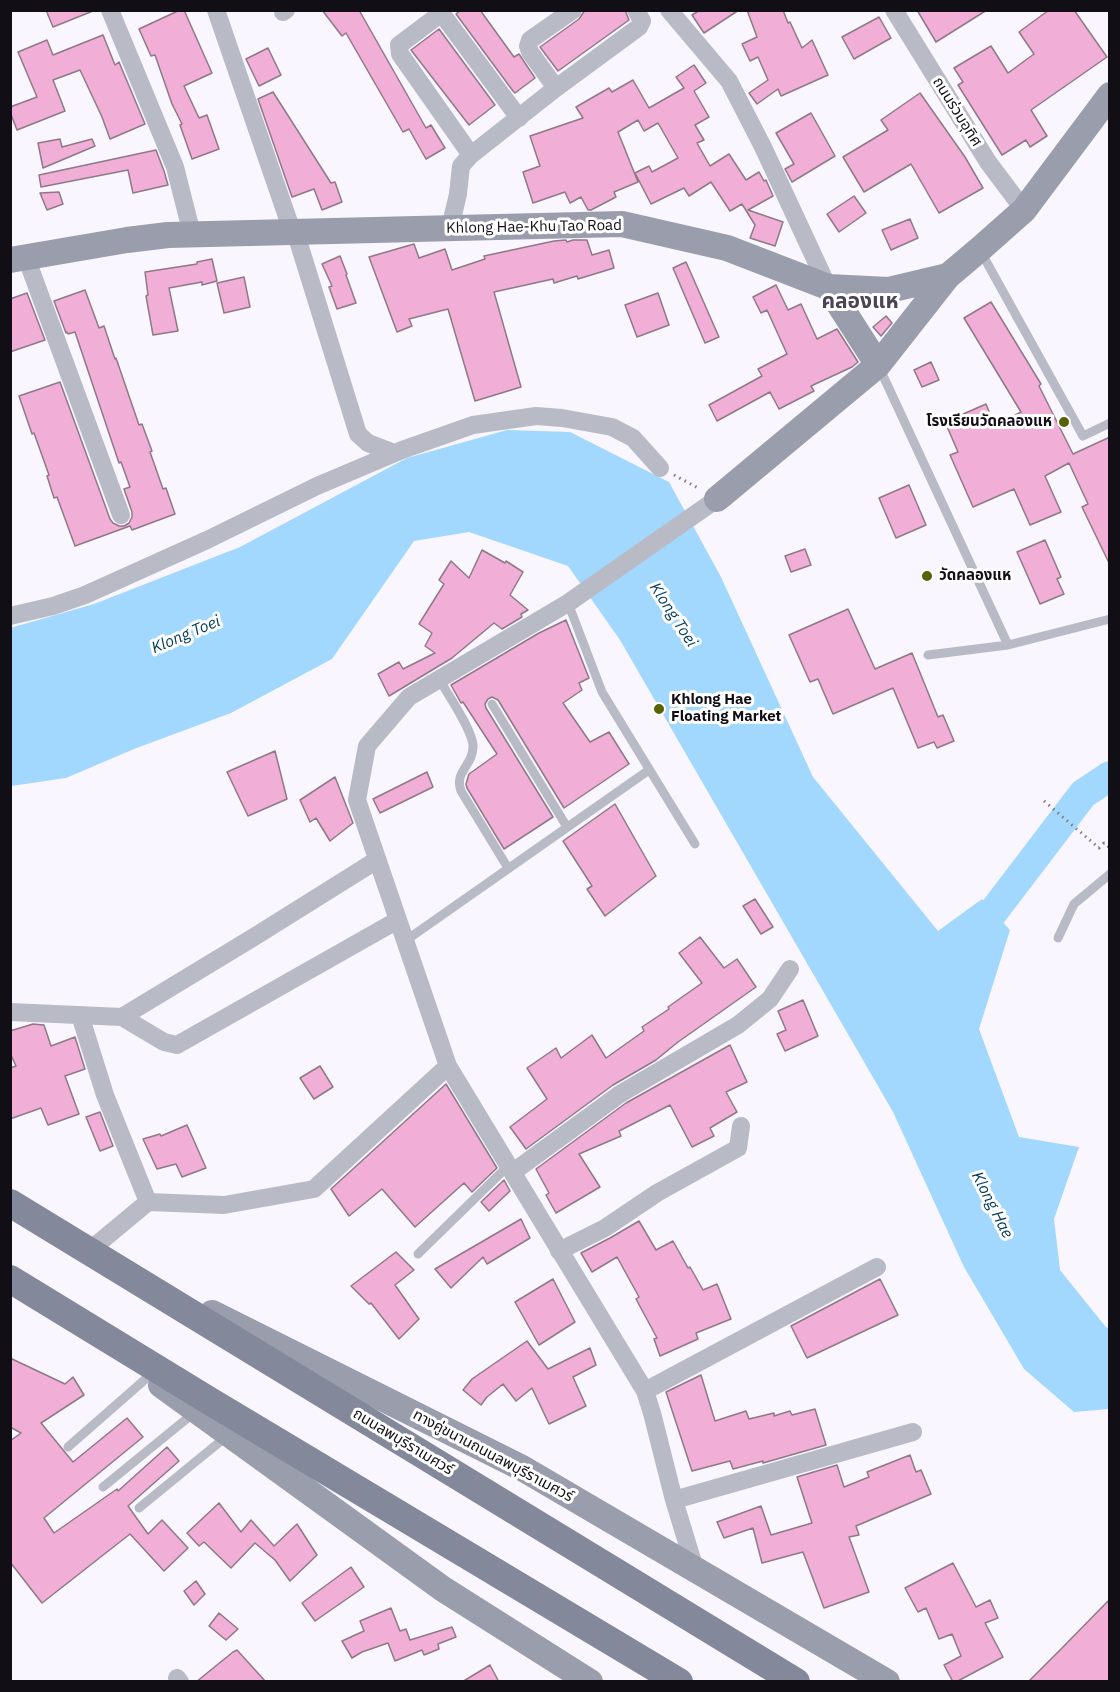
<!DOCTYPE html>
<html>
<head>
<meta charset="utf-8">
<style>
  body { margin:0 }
  #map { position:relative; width:1120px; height:1692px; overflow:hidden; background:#faf6ff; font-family:"IBM Plex Sans",sans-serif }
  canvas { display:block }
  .frame { position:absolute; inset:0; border:12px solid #120e15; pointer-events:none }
</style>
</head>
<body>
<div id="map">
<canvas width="1120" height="1692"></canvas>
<div class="frame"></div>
</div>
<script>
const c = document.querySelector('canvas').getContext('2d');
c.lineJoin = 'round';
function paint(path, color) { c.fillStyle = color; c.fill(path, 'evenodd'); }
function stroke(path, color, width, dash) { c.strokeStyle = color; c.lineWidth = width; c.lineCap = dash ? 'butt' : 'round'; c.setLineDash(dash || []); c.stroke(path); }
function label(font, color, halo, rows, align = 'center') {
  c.font = font + ' "IBM Plex Sans","Noto Sans Thai",sans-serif'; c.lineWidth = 6; c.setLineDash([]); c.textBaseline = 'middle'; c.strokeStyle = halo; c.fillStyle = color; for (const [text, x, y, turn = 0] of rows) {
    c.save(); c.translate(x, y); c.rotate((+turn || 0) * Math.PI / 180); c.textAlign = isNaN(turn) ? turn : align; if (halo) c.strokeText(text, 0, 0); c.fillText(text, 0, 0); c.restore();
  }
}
const water = new Path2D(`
  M 507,430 L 570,432 L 669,482 L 721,577 L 813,777 L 938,931 L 982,899 L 1010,930 L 979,1029 L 1019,1137 L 1079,1147 L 1054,1219 L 1060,1270 L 1105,1326 L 1109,1329 L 1109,1409 L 1074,1412 L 1024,1369 L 964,1267 L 893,1112 L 620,640 L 568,566 L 469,532 L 414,541 L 332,659 L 231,713 L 134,749 L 66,778 L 11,786 L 10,628 L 94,604 L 240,547 L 407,458 Z`);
const river = new Path2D(`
  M 968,945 L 1083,794 L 1110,776`);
const building = new Path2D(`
  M 46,10 L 93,10 L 93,11 L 53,27 Z
  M 180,10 L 184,10 L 212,73 L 184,86 L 199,118 L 207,115 L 219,149 L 192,159 L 180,125 L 182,124 L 172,104 L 155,55 L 151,56 L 139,29 Z
  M 322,10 L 359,10 L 426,128 L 431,125 L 445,148 L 426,159 L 409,129 L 403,132 L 346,33 L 342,36 Z
  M 461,10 L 480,10 L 514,57 L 519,54 L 535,78 L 515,93 L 513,91 L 456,14 Z
  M 585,10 L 625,10 L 629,20 L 558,71 L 540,47 L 579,19 Z
  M 700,10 L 739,10 L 704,33 L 692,15 Z
  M 747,10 L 783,10 L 788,23 L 790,22 L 802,48 L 812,40 L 828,75 L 781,96 L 778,89 L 757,104 L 749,93 L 768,80 L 758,57 L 750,61 L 742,44 L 757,37 Z
  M 917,10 L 987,10 L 936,42 Z
  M 1049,10 L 1074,10 L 1107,57 L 1031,110 L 1047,136 L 1030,147 L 1026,140 L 1002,155 L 958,85 L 963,82 L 954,68 L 991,46 L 1008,73 L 1034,54 L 1019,32 Z
  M 879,17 L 891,38 L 854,59 L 842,37 Z
  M 439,29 L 495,105 L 469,125 L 411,50 Z
  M 103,35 L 115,65 L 119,62 L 145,124 L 110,139 L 102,117 L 80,70 L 53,80 L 65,111 L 17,130 L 10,112 L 10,107 L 37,97 L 18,52 L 47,40 L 53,55 Z
  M 268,48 L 281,75 L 259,86 L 246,59 Z
  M 694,65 L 706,83 L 694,91 L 709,117 L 695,125 L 704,140 L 697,143 L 710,166 L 729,154 L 746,180 L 759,172 L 764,181 L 766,180 L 773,196 L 748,210 L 783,222 L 775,246 L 750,238 L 755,225 L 742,204 L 730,211 L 711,182 L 689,196 L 684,188 L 651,204 L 635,173 L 649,166 L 652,172 L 678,158 L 658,123 L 644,131 L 638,120 L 618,132 L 638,182 L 614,192 L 616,197 L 591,210 L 588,210 L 581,197 L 570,203 L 565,192 L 533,203 L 523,172 L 540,166 L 530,136 L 583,118 L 576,107 L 609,88 L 612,92 L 633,80 L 649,108 L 684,88 L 676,77 Z
  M 273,92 L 331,183 L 335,182 L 342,202 L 322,210 L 314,189 L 292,197 L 258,99 Z
  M 920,93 L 965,157 L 983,188 L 939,213 L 911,164 L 864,192 L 843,157 L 888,130 L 881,120 Z
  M 811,113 L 835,156 L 792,182 L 785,169 L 794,164 L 776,133 Z
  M 60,139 L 62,147 L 92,139 L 95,146 L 43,168 L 38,143 Z
  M 156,150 L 164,171 L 168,185 L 133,193 L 128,170 L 41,187 L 39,175 Z
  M 59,192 L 63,204 L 47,210 L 40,193 Z
  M 854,196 L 866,213 L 839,232 L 827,214 Z
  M 910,219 L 918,238 L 891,250 L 882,230 Z
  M 566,240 L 567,242 L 573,240 L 587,240 L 592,255 L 609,250 L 614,268 L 578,279 L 577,276 L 554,283 L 553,279 L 494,292 L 521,387 L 475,401 L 448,309 L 409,319 L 412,326 L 397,332 L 369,257 L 414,244 L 419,258 L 445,249 L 452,270 L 485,259 L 484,256 L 554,241 Z
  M 340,256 L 347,274 L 346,275 L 356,303 L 337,309 L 329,287 L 332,286 L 322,264 Z
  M 212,259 L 217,281 L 202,285 L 202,282 L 169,288 L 178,331 L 153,335 L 146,296 L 148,295 L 145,272 L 197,264 L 197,262 Z
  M 686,262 L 719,337 L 705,343 L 673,268 Z
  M 244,277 L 250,307 L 224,313 L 217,283 Z
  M 776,285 L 788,310 L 801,304 L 817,339 L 837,329 L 858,362 L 852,367 L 811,386 L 814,391 L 779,409 L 770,392 L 717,421 L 709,405 L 762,376 L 758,369 L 787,354 L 767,310 L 761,313 L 753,297 Z
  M 85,290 L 99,328 L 104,326 L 115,359 L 116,358 L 139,425 L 142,424 L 152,451 L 150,452 L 163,489 L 166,488 L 175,514 L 132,530 L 130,526 L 75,546 L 57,497 L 54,498 L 47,476 L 49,475 L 34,433 L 32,434 L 19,396 L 60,382 L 110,519 L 113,523 L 119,526 L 124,526 L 129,523 L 132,517 L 132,512 L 124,489 L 130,487 L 121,462 L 119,463 L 75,332 L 68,334 L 67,332 L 66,333 L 54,301 Z
  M 27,293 L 45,340 L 10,352 L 10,299 Z
  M 658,293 L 669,325 L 637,337 L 625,305 Z
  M 991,302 L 1041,384 L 1039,386 L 1073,454 L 1110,437 L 1110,565 L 1082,507 L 1088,504 L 1069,463 L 1045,476 L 1061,512 L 1030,525 L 1014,489 L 973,507 L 950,455 L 958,452 L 945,422 L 986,404 L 995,426 L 1021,412 L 964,318 Z
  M 886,316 L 892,323 L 881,336 L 873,327 Z
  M 931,362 L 939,380 L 922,387 L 914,370 Z
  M 909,485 L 926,525 L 896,538 L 879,498 Z
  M 1045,540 L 1061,577 L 1057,579 L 1064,594 L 1040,604 L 1017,552 Z
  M 805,549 L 811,565 L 791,572 L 785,556 Z
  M 482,550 L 505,563 L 506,561 L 523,572 L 510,595 L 528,610 L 521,614 L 522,617 L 502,629 L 494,623 L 452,658 L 389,696 L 378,674 L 399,662 L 403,669 L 435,653 L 425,646 L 432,633 L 419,624 L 444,584 L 439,580 L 451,561 L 469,578 Z
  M 848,609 L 875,669 L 912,653 L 938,717 L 943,715 L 954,741 L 937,748 L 934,742 L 918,748 L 893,688 L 833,714 L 818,679 L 810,682 L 789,635 Z
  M 566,620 L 589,678 L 579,683 L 582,690 L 563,703 L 590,742 L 609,732 L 629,764 L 564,808 L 498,700 L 492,697 L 488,699 L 485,704 L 486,708 L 553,817 L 504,849 L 467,788 L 466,784 L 469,774 L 497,754 L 463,702 L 461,703 L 451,685 L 539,633 Z
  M 275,751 L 287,799 L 248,816 L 227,772 Z
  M 427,772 L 433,787 L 380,813 L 373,799 Z
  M 335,777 L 353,823 L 330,841 L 316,818 L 310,822 L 300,800 Z
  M 615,804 L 656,876 L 605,916 L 587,889 L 592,886 L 563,841 Z
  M 755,899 L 773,927 L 761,934 L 743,906 Z
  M 700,937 L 724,968 L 737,959 L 756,987 L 678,1042 L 656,1060 L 613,1085 L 526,1149 L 510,1127 L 547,1099 L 527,1068 L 556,1048 L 561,1058 L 592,1035 L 606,1058 L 644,1031 L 642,1027 L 669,1009 L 668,1007 L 702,983 L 679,953 Z
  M 803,1000 L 818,1036 L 785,1051 L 777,1034 L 786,1030 L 778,1011 Z
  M 33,1024 L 44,1025 L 51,1046 L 75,1037 L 85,1069 L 65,1076 L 79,1114 L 48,1125 L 41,1108 L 10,1119 L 10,1068 L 16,1066 L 10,1053 L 10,1031 Z
  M 730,1045 L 747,1082 L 726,1092 L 737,1112 L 710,1128 L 714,1136 L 692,1147 L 670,1105 L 619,1131 L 621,1136 L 579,1154 L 600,1187 L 556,1213 L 546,1195 L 549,1193 L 536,1169 L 626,1103 Z
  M 320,1066 L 333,1087 L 314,1099 L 300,1078 Z
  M 446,1084 L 497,1168 L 472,1192 L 464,1183 L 415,1227 L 382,1189 L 349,1216 L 331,1189 Z
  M 100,1112 L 113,1146 L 100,1151 L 86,1117 Z
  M 187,1125 L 206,1168 L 182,1177 L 176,1164 L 157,1169 L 143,1139 L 160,1134 L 161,1136 Z
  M 504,1180 L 510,1191 L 489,1211 L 481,1202 Z
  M 521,1219 L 530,1238 L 487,1264 L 483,1257 L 451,1288 L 435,1269 Z
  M 639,1221 L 656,1250 L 673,1241 L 688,1268 L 690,1267 L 703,1290 L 717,1284 L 731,1319 L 696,1333 L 698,1339 L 660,1356 L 654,1339 L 657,1338 L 636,1299 L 639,1297 L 617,1257 L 592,1272 L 581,1253 L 610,1238 Z
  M 396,1252 L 414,1270 L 395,1285 L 419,1319 L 399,1339 L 371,1303 L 369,1304 L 351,1286 Z
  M 553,1279 L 575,1322 L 539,1345 L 515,1302 Z
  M 880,1279 L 898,1315 L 807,1358 L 791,1326 Z
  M 527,1341 L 548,1369 L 590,1348 L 596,1365 L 573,1377 L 586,1406 L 549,1424 L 532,1388 L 516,1401 L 503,1384 L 487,1397 L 481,1405 L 463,1390 L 472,1379 Z
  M 10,1358 L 65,1384 L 73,1377 L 84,1395 L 41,1423 L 73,1462 L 127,1418 L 143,1437 L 44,1518 L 54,1533 L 117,1489 L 118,1491 L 167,1447 L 179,1461 L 128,1506 L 148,1534 L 162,1520 L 188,1548 L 164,1571 L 130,1534 L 42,1603 L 10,1562 L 10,1441 L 21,1433 L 10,1427 Z
  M 701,1375 L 715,1421 L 746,1411 L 749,1419 L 774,1413 L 774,1416 L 790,1411 L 792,1415 L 815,1409 L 826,1445 L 763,1463 L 763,1461 L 733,1469 L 730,1461 L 692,1471 L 666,1392 Z
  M 910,1455 L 916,1472 L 921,1470 L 931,1494 L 856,1526 L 859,1535 L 849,1537 L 869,1592 L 824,1608 L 803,1552 L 762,1563 L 753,1528 L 724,1538 L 717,1522 L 761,1506 L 771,1535 L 812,1523 L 797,1477 L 837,1465 L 844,1487 L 869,1477 L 867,1472 Z
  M 219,1503 L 241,1532 L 251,1520 L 274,1546 L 297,1524 L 317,1555 L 290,1581 L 275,1560 L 255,1543 L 231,1568 L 204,1542 L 199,1546 L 187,1533 Z
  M 953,1563 L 976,1607 L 990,1600 L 998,1618 L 985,1623 L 1003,1657 L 956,1682 L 953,1682 L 944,1665 L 961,1656 L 952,1634 L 939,1639 L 926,1608 L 918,1612 L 905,1588 Z
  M 351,1567 L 364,1587 L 315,1621 L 302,1603 Z
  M 196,1581 L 205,1594 L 194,1605 L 184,1591 Z
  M 1110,1599 L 1110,1682 L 1028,1682 L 1061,1649 Z
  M 391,1608 L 400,1631 L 406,1629 L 410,1640 L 452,1627 L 456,1637 L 438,1644 L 439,1649 L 424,1655 L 422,1650 L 395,1661 L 388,1643 L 362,1652 L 352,1658 L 342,1641 L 364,1631 L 360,1621 Z
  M 219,1613 L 238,1629 L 226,1640 L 209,1626 Z
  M 237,1650 L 266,1682 L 196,1682 L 233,1652 Z
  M 490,1665 L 499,1682 L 462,1682 Z`);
const path = new Path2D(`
  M 674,475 L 700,489
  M 1044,801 L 1099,848 L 1104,843 L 1110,848`);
const lane = new Path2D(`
  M 981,252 L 1083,436 L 1110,423
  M 879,367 L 1008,645 L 1110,619
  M 568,603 L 602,692 L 695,844
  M 928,655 L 1008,645
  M 439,679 C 447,693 474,732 473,747 C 473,766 454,771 461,791 L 508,868
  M 492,704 L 567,827
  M 1058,938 L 1074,904 L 1110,874
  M 405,941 L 649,770
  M 418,1254 L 508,1166
  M 68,1447 L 149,1376
  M 103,1487 L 195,1412
  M 139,1508 L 227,1436`);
const street = new Path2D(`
  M 110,10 L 175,167 L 192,234
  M 216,10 L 292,231
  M 669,10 L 729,81 L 763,147 L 828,287
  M 894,10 L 988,162 L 1024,210
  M 283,12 L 286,10
  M 556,88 L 530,52 L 528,46 L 530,40 L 573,10
  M 471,155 L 400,54 L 399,45 L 435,18 L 440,16 L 445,18 L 519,118
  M 450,228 L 458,194 L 461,166 L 471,155 L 556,88 L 639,27 L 642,21 L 636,10
  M 295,231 L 358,434 L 368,443 L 394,453
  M 26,257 L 121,515
  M 10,616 L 53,606 L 85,595 L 207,540 L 317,486 L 402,450 L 473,425 L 536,416 L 562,418 L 612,427 L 633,438 L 660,468
  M 10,1012 L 122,1017 L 164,1042 L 177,1045 L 398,920
  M 80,1015 L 105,1095 L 148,1202
  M 122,1017 L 254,937 L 377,860
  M 513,1172 L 620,1094 L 738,1025 L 770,999 L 790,969
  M 89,1251 L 148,1202 L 224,1205 L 314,1189 L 448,1066
  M 559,1251 L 605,1228 L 657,1193 L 738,1148 L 741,1126
  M 645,1391 L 877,1267
  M 674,1500 L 913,1432
  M 695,1569 L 674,1500 L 652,1413 L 645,1391 L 448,1066 L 357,800 L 367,746 L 409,697 L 568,603 L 717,499
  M 177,1678 L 180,1682`);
const secondary = new Path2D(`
  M 10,260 L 127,240 L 168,235 L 622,224 L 727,248 L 828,287 L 889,290 L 948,276 L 980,249 L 1024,210 L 1110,95
  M 828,287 L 878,365
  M 717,499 L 878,365 L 948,276
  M 212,1313 L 522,1468 L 887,1682
  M 161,1385 L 443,1589 L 590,1682`);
const primary = new Path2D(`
  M 10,1203 L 796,1682
  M 10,1279 L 208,1400 L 679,1682`);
const markers = [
  [1064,422,6,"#566204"],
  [927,576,6,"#566204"],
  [659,709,6,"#566204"]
];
const streetNames = [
  ["ถนนร่วมอุทิศ",957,112,58],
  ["Khlong Hae-Khu Tao Road",534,227,-1],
  ["ถนนลพบุรีราเมศวร์",403,1442,31],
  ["ทางคู่ขนานถนนลพบุรีราเมศวร์",493,1456,28]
];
const poiNames = [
  ["โรงเรียนวัดคลองแห",1052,422,"right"],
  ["วัดคลองแห",939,576],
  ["Khlong Hae",671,700],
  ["Floating Market",671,717]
];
const waterNames = [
  ["Klong Toei",673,615,57],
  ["Klong Toei",186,635,-23],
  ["Klong Hae",992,1205,63]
];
const districtNames = [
  ["คลองแห",860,302]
];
paint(water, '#a2d8fd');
stroke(river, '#a2d8fd', 30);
paint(building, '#f1aed7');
stroke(building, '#8e7986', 1.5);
stroke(path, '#7f7b83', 3, [1.5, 4.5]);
stroke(lane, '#b8bbc5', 9);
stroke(street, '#b8bbc5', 18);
stroke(secondary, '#999dac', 26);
stroke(primary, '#83889a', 28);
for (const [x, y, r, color] of markers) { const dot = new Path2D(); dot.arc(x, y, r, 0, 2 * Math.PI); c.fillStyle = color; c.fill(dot); stroke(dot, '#fff', 2); }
label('15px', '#120e15', '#fff', streetNames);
label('bold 15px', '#120e15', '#fff', poiNames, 'left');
label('italic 16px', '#003a58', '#fff', waterNames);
label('bold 21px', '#4c4355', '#fff', districtNames);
</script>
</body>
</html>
